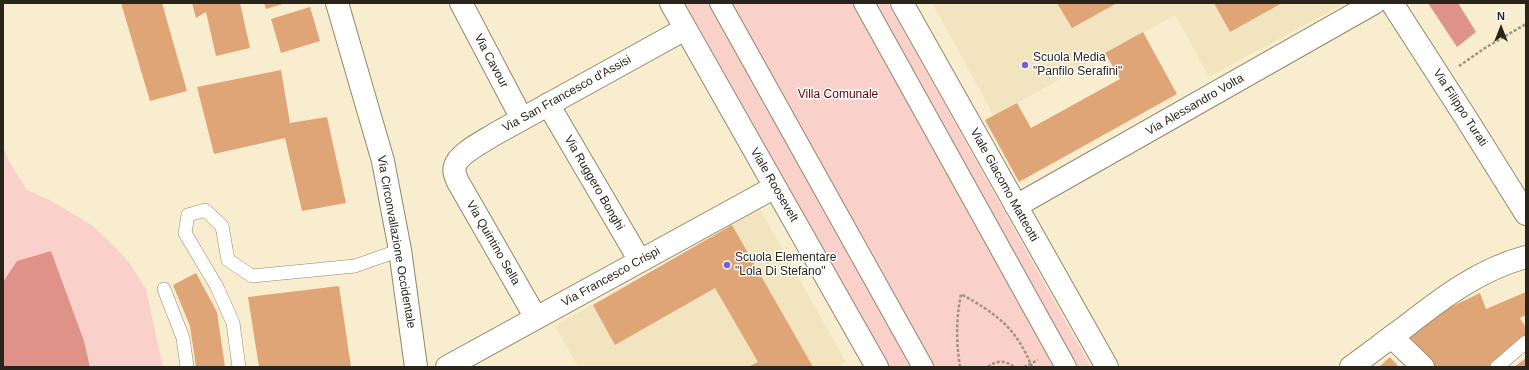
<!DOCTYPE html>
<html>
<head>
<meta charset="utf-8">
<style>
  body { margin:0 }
  #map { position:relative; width:1529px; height:370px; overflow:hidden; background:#f8eecf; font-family:Arial,sans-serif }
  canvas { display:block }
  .frame { position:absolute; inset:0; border:4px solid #29251a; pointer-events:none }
  .north { position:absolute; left:1481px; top:8px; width:40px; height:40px; -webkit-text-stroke:3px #fff; paint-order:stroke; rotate:0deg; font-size:11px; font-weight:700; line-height:16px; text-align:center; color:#29251a }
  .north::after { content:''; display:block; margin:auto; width:14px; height:18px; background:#29251a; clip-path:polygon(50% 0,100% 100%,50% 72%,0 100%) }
</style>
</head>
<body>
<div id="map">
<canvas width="1529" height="370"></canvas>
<div class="frame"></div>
<div class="north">N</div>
</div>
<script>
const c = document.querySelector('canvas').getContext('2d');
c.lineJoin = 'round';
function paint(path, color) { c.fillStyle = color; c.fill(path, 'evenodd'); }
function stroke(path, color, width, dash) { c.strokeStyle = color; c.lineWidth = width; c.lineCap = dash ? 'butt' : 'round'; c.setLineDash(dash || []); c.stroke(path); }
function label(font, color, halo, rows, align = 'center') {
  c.font = font + ' Arial,sans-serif'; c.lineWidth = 3; c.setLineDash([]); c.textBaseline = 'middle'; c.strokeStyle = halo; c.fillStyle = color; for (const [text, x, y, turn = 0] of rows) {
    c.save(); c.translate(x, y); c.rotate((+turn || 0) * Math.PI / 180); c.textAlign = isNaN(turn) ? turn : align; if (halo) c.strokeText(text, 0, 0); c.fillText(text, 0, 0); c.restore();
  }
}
const built = new Path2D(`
  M 932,3 L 1345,3 L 1209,77 L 1175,15 L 994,116 Z
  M 760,209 L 846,362 L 837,367 L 578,367 L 555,326 Z`);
const green = new Path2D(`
  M 685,3 L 888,3 L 1091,367 L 890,367 Z
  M 3,146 L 9,161 L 27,190 L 50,200 L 93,226 L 110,242 L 129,262 L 146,289 L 163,367 L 90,367 L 84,341 L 51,251 L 18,261 L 3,282 Z`);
const forest = new Path2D(`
  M 1428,3 L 1458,3 L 1476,32 L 1457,47 Z
  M 51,251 L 84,341 L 90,367 L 3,367 L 3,282 L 17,261 Z`);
const building = new Path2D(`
  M 121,3 L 162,3 L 187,91 L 150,101 Z
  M 192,3 L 240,3 L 250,48 L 216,56 L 206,12 L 196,18 Z
  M 264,3 L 286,3 L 266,9 Z
  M 1057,3 L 1117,3 L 1072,28 Z
  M 1214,3 L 1282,3 L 1230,32 Z
  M 310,7 L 320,41 L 281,53 L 271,19 Z
  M 1143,32 L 1177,94 L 1019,182 L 985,120 L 1017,103 L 1031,128 L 1120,79 L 1105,53 Z
  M 281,70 L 290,123 L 327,117 L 346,203 L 302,211 L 285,138 L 214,154 L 197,87 Z
  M 732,225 L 813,367 L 748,367 L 758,362 L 715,288 L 615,345 L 593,305 Z
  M 196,273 L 217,312 L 225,367 L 196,367 L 190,326 L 173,285 Z
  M 339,286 L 351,367 L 259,367 L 248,297 Z
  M 1526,292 L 1526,315 L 1520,318 L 1526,328 L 1526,338 L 1488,367 L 1433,367 L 1405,339 L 1447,305 L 1449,308 L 1480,293 L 1486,309 Z
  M 1390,357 L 1399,367 L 1379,367 Z
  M 1526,358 L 1526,367 L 1514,367 Z`);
const path = new Path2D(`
  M 1459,66 L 1485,48 L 1526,24
  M 960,367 C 956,341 956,320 961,294 C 997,314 1016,328 1032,367
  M 988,367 C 996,360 1005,360 1014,367
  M 1024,367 L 1038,360`);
const service = new Path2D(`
  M 164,289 L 183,338 L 187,367
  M 239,367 L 233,323 L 217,287 L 185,233 L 188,215 L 205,210 L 222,226 L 228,260 L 252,276 L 355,266 L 400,250
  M 1497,367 L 1526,342`);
const pedestrian = new Path2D(`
  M 720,3 L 923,367
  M 864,3 L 1066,367`);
const minor = new Path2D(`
  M 461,3 L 522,119
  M 1392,3 L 1466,118 L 1526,214
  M 548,104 L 640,261
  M 1016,206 L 1374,3
  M 536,318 L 458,182 C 456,177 453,172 455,166 C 458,154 484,141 495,134 L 685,29
  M 1392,337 L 1423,367
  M 447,367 L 775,187`);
const tertiary = new Path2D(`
  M 671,3 L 877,367
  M 902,3 L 1107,367
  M 1351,367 C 1369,354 1387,340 1405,327 C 1442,298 1480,269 1526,257`);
const secondary = new Path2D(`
  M 337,3 L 383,161 L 400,250 L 416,367`);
const markers = [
  [1025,65,4,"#7a5cd7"],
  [727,265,4,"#7a5cd7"]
];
const poiNames = [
  ["Scuola Media",1033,58],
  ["\"Panfilo Serafini\"",1033,72],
  ["Scuola Elementare",735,258],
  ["\"Lola Di Stefano\"",735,272]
];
const streetNames = [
  ["Via Cavour",491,61,62],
  ["Via San Francesco d'Assisi",567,94,-29],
  ["Via Alessandro Volta",1195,105,-30],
  ["Via Filippo Turati",1460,108,57],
  ["Via Ruggero Bonghi",594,183,60],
  ["Viale Roosevelt",774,185,60],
  ["Viale Giacomo Matteotti",1004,185,61],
  ["Via Circonvallazione Occidentale",396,242,80],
  ["Via Quintino Sella",493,243,60],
  ["Via Francesco Crispi",611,277,-29]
];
const parkNames = [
  ["Villa Comunale",838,95]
];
paint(built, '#f1e4be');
paint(green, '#fad0ca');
paint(forest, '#de9288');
paint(building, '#e0a576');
stroke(service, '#90876a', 14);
stroke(pedestrian, '#90876a', 22);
stroke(minor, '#90876a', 24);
stroke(tertiary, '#90876a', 24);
stroke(secondary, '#90876a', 24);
stroke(path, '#9d957f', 2.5, [3, 2]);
stroke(service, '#fff', 13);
stroke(pedestrian, '#fff', 20);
stroke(minor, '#fff', 22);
stroke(tertiary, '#fff', 22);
stroke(secondary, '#fff', 22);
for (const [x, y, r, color] of markers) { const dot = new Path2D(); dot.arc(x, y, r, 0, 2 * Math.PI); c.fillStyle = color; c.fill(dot); stroke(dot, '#fff', 1.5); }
label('12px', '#29251a', '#fff', poiNames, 'left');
label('12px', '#29251a', '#fff', streetNames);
label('12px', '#5d0003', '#fff', parkNames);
</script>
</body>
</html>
